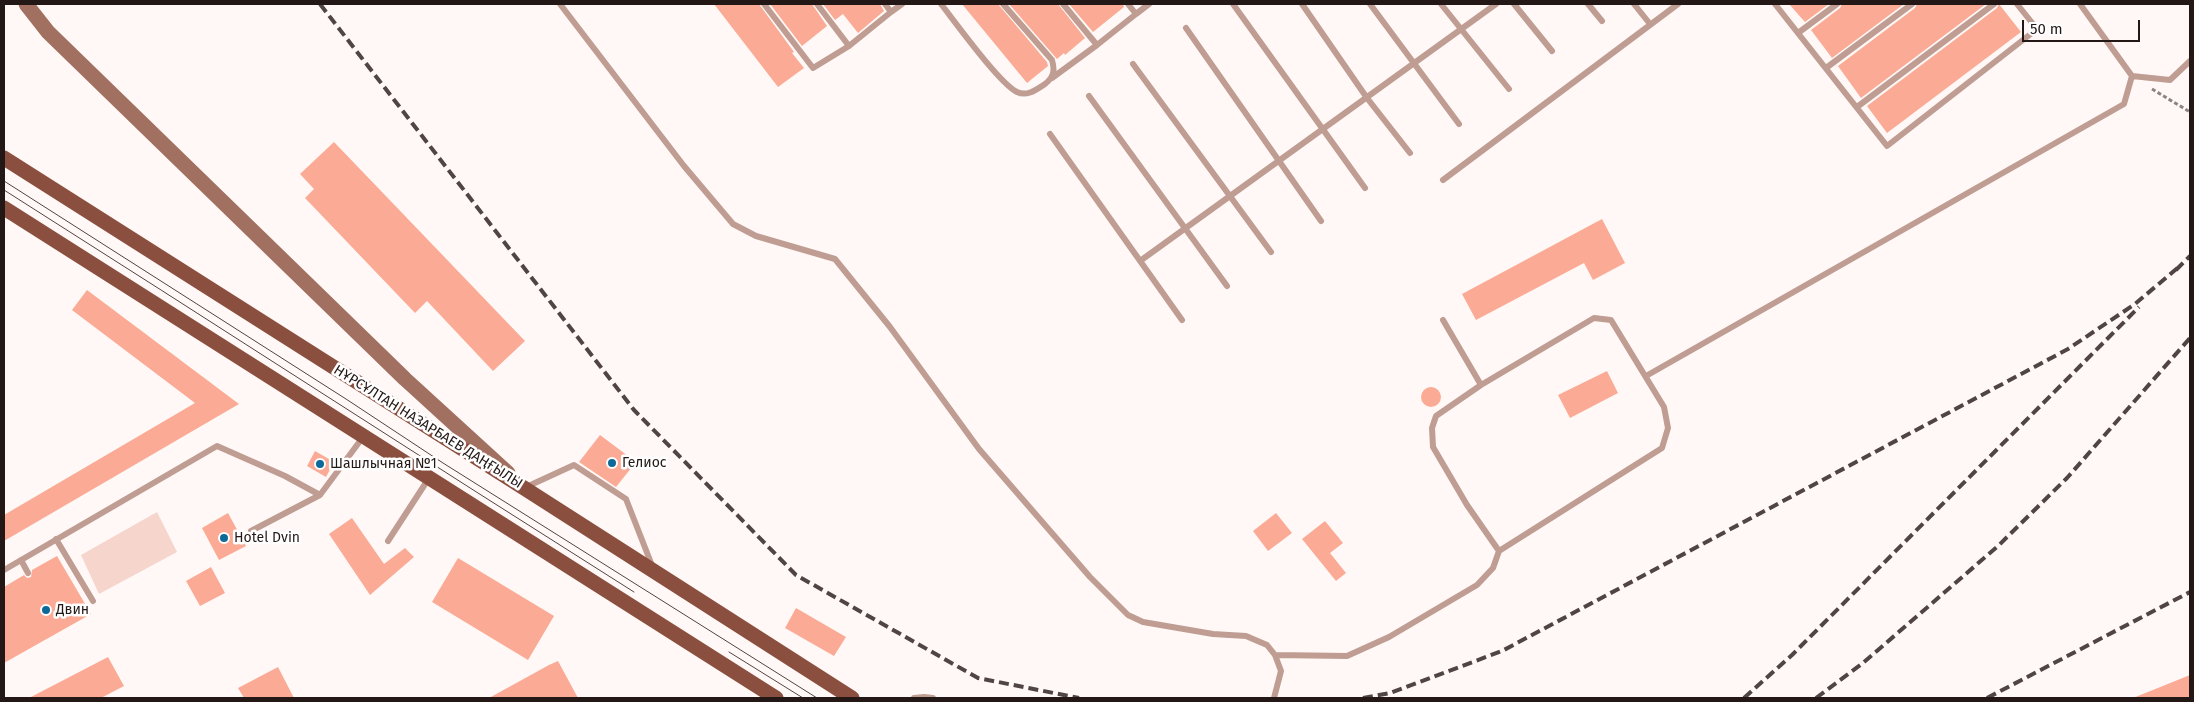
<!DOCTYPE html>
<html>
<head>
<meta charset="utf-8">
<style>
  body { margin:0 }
  #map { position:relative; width:2194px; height:702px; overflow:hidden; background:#fff8f6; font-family:"Fira Sans",sans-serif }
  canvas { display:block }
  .frame { position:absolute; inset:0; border:5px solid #231815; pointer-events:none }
  .scale { position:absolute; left:2022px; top:20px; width:118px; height:22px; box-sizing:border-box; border:2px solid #231815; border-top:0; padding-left:6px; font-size:15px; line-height:18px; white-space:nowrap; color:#231815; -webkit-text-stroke:4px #fff; paint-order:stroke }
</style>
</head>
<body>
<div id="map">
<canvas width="2194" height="702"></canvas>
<div class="frame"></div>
<div class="scale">50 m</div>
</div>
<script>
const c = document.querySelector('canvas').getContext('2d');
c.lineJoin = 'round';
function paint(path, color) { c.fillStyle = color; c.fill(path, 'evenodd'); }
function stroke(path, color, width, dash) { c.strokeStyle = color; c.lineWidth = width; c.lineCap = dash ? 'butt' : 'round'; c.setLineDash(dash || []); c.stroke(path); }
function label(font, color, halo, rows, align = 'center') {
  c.font = font + ' "Fira Sans",sans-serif'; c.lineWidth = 5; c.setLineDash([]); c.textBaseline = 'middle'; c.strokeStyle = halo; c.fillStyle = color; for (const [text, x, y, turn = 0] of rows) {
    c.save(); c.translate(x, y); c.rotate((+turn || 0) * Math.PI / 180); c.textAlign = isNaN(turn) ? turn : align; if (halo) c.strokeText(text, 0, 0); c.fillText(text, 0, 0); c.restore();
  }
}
const green = new Path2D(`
  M 157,512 L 177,552 L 99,594 L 81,555 Z`);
const building = new Path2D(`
  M 714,4 L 759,4 L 794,52 L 792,53 L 804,68 L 778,87 Z
  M 770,4 L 812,4 L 827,26 L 802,46 Z
  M 823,4 L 880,4 L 884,11 L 858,33 L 843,14 L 835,20 Z
  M 962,4 L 998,4 L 1047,62 L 1048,66 L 1027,83 Z
  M 1009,4 L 1058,4 L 1085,38 L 1065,55 L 1064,53 L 1057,59 Z
  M 1069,4 L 1123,4 L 1124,7 L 1093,32 Z
  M 1789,4 L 1829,4 L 1805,22 Z
  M 1842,4 L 1904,4 L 1832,58 L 1811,30 L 1840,8 Z
  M 1917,4 L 1986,4 L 1861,98 L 1838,66 L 1915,8 Z
  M 1999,4 L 2021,32 L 1887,133 L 1867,106 L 1997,8 Z
  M 334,142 L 525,341 L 493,371 L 427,301 L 415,313 L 305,198 L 314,189 L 300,174 Z
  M 1602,219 L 1625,263 L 1593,280 L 1584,263 L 1476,320 L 1462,294 Z
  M 87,290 L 239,404 L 4,541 L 4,515 L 195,403 L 72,310 Z
  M 1607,371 L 1618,393 L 1570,418 L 1558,395 Z
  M1421 397a10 10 0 1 1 20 0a10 10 0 1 1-20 0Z
  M 600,435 L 636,462 L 616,487 L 579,462 Z
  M 315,451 L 334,462 L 326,477 L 307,466 Z
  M 228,513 L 246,546 L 219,560 L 202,528 Z
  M 1276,513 L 1292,533 L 1268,551 L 1253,531 Z
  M 352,518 L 384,564 L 405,548 L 414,557 L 370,595 L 329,534 Z
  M 1325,521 L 1343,543 L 1330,553 L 1346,573 L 1336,581 L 1302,539 Z
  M 57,556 L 91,614 L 4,663 L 4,587 L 24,575 L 27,578 L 31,577 L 32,570 Z
  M 458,558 L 554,616 L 528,660 L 432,602 Z
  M 211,567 L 225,593 L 200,606 L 186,581 Z
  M 796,608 L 846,637 L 834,656 L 785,628 Z
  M 108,657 L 124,686 L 101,698 L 29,698 Z
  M 558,661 L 578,698 L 489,698 L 549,665 Z
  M 278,667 L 294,698 L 244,698 L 238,688 Z
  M 2190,675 L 2190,698 L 2133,698 Z`);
const path = new Path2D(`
  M 2152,89 L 2190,112`);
const lane = new Path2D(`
  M 560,4 L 684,166 L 733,224 L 756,236 L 835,259 L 890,327 L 979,449 L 1090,577 L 1128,615 L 1143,622 L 1213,634 L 1246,636 L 1267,645 L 1275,655 L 1281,671 L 1274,698
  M 764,4 L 813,68 L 849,46 L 891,12 L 885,4
  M 817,4 L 849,46
  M 941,4 C 956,23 999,83 1017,92 C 1028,97 1037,89 1045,84 C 1054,77 1055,70 1052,60 L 1003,4
  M 1063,4 L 1097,45 L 1136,14 L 1128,4
  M 1233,4 L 1365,188
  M 1302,4 L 1367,98 L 1410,153
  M 1370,4 L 1459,124
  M 1441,4 L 1509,89
  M 1514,4 L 1552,51
  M 1588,4 L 1602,21
  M 1634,4 L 1650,24
  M 1775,4 L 1887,146 L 2037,29 L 2017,4
  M 2080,4 L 2132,76 L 2170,80 L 2190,61
  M 891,12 L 902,4
  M 1136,14 L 1149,4
  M 1186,28 L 1321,221
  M 1798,33 L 1837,4
  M 1133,64 L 1271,252
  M 1826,68 L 1912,4
  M 1052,78 L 1097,45
  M 1089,96 L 1227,286
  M 1857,107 L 1994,4
  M 1050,134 L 1182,320
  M 1443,180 L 1678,4
  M 1140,261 L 1496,4
  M 1594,318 L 1611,320 L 1664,407 L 1668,428 L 1662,448 L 1499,551 L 1467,505 L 1433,447 L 1432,428 L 1436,416 L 1481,385 Z
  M 1443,320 L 1481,385
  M 1646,376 L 2124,104 L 2132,76
  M 524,488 L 574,465 L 626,499 L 653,568
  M 251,531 L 320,495
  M 56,539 L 93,601
  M 388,541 L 429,478
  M 21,560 L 28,573
  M 4,570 L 217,446 L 285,476 L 320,495 L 363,437
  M 1275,655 L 1347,656 L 1389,637 L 1477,585 L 1493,568 L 1499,551
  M 914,698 L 924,697 L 933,698`);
const secondary = new Path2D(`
  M 26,4 L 48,32 L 405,379 L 508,473`);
const primary = new Path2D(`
  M 4,158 L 524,488 L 852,698
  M 4,208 L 776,698`);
const tram = new Path2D(`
  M 4,181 L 346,399 L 443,463 L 817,698
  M 4,190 C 214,323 423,459 634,592
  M 729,652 L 803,698`);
const rail = new Path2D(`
  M 320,4 L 634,410 L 796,575 L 978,678 L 1079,698
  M 2176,270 L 2190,256
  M 1363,698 L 1390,693 L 1502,651 L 2068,349 L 2135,304 L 2181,265
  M 1744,698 L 1792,655 L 2139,307
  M 1816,698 L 1863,663 L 1998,546 L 2067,478 L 2190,338
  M 1987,698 L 2190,592`);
const markers = [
  [612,463,5,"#0c6998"],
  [320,464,5,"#0c6998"],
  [224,538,5,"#0c6998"],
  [46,610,5,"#0c6998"]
];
const streetNames = [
  ["НҰРСҰЛТАН НАЗАРБАЕВ ДАҢҒЫЛЫ",428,427,32]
];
const poiNames = [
  ["Гелиос",622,463],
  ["Шашлычная №1",330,464],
  ["Hotel Dvin",234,538],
  ["Двин",56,610]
];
paint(green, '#f6d5cc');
paint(building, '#fbab95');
stroke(path, '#8d8481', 3, [4, 2.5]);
stroke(lane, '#c09d93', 6);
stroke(secondary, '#a27061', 15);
stroke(primary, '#8a4f3e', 15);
stroke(tram, '#504543', 1);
stroke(rail, '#504543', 4, [10, 5]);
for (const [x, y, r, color] of markers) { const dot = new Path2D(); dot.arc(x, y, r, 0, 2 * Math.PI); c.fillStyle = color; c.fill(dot); stroke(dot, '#fff', 2); }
label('14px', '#231815', '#fff', streetNames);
label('14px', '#231815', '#fff', poiNames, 'left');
</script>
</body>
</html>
